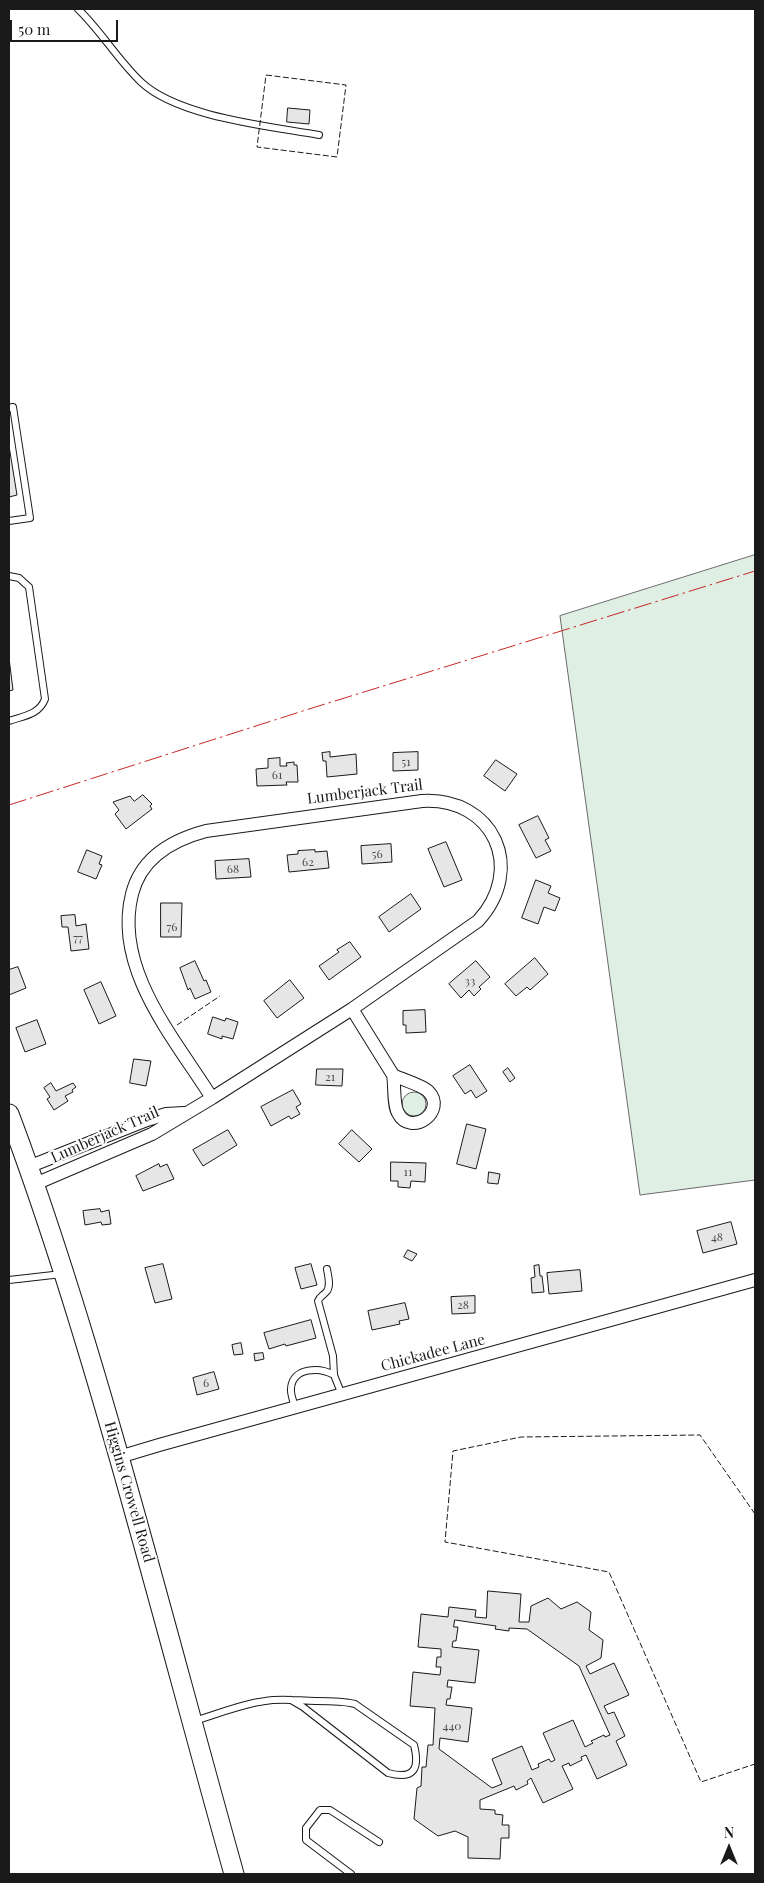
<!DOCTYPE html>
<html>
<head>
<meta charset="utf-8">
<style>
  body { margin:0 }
  #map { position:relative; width:764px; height:1883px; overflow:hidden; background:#fff; font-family:"Playfair Display",serif }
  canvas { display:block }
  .frame { position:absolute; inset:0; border:10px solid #1a1a1a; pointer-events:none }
  .north { position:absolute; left:704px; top:1823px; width:50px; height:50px; -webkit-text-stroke:4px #fff; paint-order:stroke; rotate:0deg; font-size:14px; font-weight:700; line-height:20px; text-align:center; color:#1a1a1a }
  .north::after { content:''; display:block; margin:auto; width:18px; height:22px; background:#1a1a1a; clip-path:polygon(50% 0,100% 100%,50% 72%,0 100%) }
  .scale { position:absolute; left:10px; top:20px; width:108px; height:22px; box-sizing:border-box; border:2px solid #1a1a1a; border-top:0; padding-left:6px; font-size:15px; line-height:18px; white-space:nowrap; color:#1a1a1a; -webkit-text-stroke:4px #fff; paint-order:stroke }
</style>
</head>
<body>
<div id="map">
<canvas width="764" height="1883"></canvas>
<div class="frame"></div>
<div class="north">N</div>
<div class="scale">50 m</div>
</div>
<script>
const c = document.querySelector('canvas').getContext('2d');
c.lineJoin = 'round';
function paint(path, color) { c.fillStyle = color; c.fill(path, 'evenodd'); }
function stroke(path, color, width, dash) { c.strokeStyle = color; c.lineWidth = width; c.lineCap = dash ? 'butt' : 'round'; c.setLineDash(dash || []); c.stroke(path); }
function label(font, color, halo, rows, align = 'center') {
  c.font = font + ' "Playfair Display",serif'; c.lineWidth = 4; c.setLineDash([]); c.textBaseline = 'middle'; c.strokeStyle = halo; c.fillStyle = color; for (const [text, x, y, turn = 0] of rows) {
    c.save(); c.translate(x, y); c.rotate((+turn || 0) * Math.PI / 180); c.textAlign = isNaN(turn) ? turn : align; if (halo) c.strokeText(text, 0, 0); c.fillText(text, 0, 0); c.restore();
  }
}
const green = new Path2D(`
  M 755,555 L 755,1180 L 640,1195 L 560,616 Z
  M402 1104a12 12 0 1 1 24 0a12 12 0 1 1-24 0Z`);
const building = new Path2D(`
  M 288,108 L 310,110 L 309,124 L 287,122 Z
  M 9,446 L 17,495 L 9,497 Z
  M 9,658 L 13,690 L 9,691 Z
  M 330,752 L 330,757 L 356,754 L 357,774 L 327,777 L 326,761 L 323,761 L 322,753 Z
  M 418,752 L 418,770 L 393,771 L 393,753 Z
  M 280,758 L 280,766 L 287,766 L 286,763 L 294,762 L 294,765 L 297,765 L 298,782 L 286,782 L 287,785 L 257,786 L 256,769 L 268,768 L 268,759 Z
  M 496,760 L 517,774 L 505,791 L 484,776 Z
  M 143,795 L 152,804 L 150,806 L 152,809 L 126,829 L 115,814 L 119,810 L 113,802 L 130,796 L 134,801 Z
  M 538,816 L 549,838 L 545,840 L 551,851 L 536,858 L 519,825 Z
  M 446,842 L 462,880 L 444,887 L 428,849 Z
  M 391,844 L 392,862 L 362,864 L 361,846 Z
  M 87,850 L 102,856 L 99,864 L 102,865 L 96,879 L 78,872 Z
  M 315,850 L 315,852 L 327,851 L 329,868 L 289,872 L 287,855 L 298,854 L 298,851 Z
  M 249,859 L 251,877 L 216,879 L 215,861 Z
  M 536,880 L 551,886 L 548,893 L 560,898 L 555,911 L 544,907 L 538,924 L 522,918 Z
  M 411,894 L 421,909 L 389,932 L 379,917 Z
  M 161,903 L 182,903 L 181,937 L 161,937 Z
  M 75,915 L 76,926 L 86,924 L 89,949 L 71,951 L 68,927 L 62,927 L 61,916 Z
  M 350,942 L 361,957 L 329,980 L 319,966 L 339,952 L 337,950 Z
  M 535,958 L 548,974 L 530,990 L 527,987 L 516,996 L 505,984 Z
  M 195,961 L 204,981 L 206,980 L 211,992 L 195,999 L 190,988 L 188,990 L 180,968 Z
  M 476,961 L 490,977 L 479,987 L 481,989 L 474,996 L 469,990 L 461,998 L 449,984 Z
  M 18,967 L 26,988 L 9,995 L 9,970 Z
  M 290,980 L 304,998 L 277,1018 L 264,1001 Z
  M 101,982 L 116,1016 L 99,1024 L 84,990 Z
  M 425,1010 L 426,1032 L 406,1033 L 406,1025 L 403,1025 L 403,1011 Z
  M 213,1017 L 225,1021 L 226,1018 L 238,1022 L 233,1039 L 222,1036 L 222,1039 L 208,1034 Z
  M 37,1020 L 46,1044 L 25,1052 L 16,1028 Z
  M 134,1059 L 151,1061 L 146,1086 L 130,1083 Z
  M 470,1065 L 487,1091 L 476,1098 L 471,1090 L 465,1094 L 453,1076 Z
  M 508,1068 L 515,1078 L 510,1082 L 503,1072 Z
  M 317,1069 L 343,1069 L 342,1086 L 316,1085 Z
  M 51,1083 L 56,1091 L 73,1083 L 76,1087 L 72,1090 L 73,1092 L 65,1096 L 68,1101 L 54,1110 L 47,1099 L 50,1097 L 44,1088 Z
  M 293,1090 L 301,1104 L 296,1107 L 300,1114 L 291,1119 L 289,1116 L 271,1126 L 261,1107 Z
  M 467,1124 L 486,1129 L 476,1169 L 457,1164 Z
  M 228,1130 L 237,1145 L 203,1166 L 193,1150 Z
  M 352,1130 L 372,1149 L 359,1162 L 339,1144 Z
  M 391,1162 L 426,1163 L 425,1182 L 411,1181 L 410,1188 L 398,1187 L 398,1181 L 391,1181 Z
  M 159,1164 L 160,1167 L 167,1164 L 174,1179 L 143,1191 L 136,1176 Z
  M 489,1172 L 500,1174 L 498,1184 L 488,1183 Z
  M 100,1209 L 101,1212 L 109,1210 L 111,1224 L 102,1225 L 101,1222 L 85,1225 L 83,1211 Z
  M 731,1222 L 737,1244 L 703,1253 L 697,1231 Z
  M 408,1250 L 417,1254 L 412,1261 L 404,1257 Z
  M 163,1264 L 172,1299 L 155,1303 L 145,1268 Z
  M 311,1264 L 317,1285 L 301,1289 L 295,1268 Z
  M 539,1265 L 540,1276 L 542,1276 L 544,1292 L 532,1293 L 531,1278 L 535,1277 L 534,1266 Z
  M 580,1270 L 582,1291 L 549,1294 L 547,1273 Z
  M 475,1296 L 475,1313 L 452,1314 L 451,1297 Z
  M 405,1303 L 409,1319 L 399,1321 L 400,1324 L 372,1330 L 368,1311 Z
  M 311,1320 L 316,1338 L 286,1346 L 285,1344 L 269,1349 L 264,1333 Z
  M 241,1343 L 243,1354 L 234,1355 L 232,1345 Z
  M 263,1353 L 264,1359 L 255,1361 L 254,1354 Z
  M 214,1372 L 219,1389 L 197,1395 L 193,1378 Z
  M 488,1591 L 521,1594 L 519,1622 L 529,1622 L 531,1606 L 548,1598 L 561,1609 L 577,1602 L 591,1612 L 589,1630 L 603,1640 L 601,1658 L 586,1666 L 590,1674 L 614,1663 L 629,1695 L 604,1706 L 608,1714 L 614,1712 L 625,1736 L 616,1741 L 627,1765 L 597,1779 L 586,1755 L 581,1757 L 582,1760 L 570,1766 L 569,1763 L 562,1766 L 573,1789 L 543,1803 L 531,1778 L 527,1781 L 528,1784 L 516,1790 L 514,1786 L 480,1800 L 480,1809 L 495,1810 L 495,1814 L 503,1815 L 502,1825 L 509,1825 L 509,1838 L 501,1838 L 500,1859 L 468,1858 L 468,1837 L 455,1831 L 438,1836 L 414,1819 L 417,1788 L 421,1786 L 422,1767 L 426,1767 L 428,1745 L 433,1745 L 435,1708 L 410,1706 L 413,1672 L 440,1675 L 441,1667 L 436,1667 L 437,1657 L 441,1657 L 441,1649 L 418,1647 L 421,1614 L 448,1617 L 449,1607 L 476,1610 L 475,1617 L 486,1618 ZM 455,1620 L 496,1626 L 495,1629 L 509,1631 L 509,1628 L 527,1629 L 579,1666 L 610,1735 L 605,1737 L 604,1735 L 591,1741 L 593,1743 L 585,1747 L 573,1720 L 543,1733 L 555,1760 L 551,1762 L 549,1759 L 538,1764 L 539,1767 L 532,1770 L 522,1746 L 492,1759 L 502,1784 L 492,1788 L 439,1749 L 440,1738 L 468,1742 L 472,1708 L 446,1705 L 447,1699 L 450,1699 L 452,1687 L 447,1687 L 448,1680 L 475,1683 L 479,1650 L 452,1647 L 453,1641 L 456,1641 L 458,1627 L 454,1627 Z`);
const lane = new Path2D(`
  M 78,9 C 101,31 117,59 141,82 C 178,117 269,126 319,135
  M 9,408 L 13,407 L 30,518 L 9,521
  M 9,576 L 19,578 L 29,587 L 45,699 C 39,715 23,716 9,721
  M 327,1269 C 328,1276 331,1285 327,1291 C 323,1296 320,1296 318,1301 L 333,1356 L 334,1375
  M 9,1280 L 62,1274
  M 295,1408 C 294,1402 290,1394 291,1388 C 293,1367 320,1367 334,1375 L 342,1395
  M 194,1721 C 218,1714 241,1704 265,1701 C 282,1698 300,1701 316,1701 C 329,1701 343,1701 355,1704 L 414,1745 C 420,1769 414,1780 388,1773 L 303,1707 L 291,1700
  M 351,1874 L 306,1840 L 306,1828 L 320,1810 L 330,1810 L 379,1842`);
const street = new Path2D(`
  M 352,1009 L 393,1075
  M 393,1075 C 403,1080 422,1085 428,1091 C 448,1111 411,1138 398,1113 C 393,1105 395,1085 393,1075 Z
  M 28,1167 L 147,1120 L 166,1114 L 184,1113
  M 35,1184 L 152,1134 L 212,1098 L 352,1009 L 478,921 C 526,869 494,797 422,801 L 206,831 C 172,840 141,858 132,894 C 113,969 175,1039 212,1098
  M 119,1457 L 159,1445 L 755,1280`);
const secondary = new Path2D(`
  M 9,1114 C 49,1220 82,1328 113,1436 C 155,1582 193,1728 234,1874`);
const fence = new Path2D(`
  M 266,75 L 346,85 L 337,157 L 257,147 Z
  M 177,1025 L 220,996
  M 755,1514 L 700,1435 L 521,1437 L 453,1451 L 445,1542 L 609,1572 L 701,1782 L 755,1764`);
const power = new Path2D(`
  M 9,805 L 309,709 L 755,571`);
const numberNames = [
  ["51",406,762],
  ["61",277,775],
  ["56",377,854],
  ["62",308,862],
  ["68",233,869],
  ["76",172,927],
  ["77",78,938],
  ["33",470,981],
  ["21",330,1077],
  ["11",408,1172],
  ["48",717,1237],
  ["28",463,1305],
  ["6",206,1383],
  ["440",452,1726]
];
const streetNames = [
  ["Lumberjack Trail",365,792,-7],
  ["Lumberjack Trail",105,1135,-24],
  ["Chickadee Lane",433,1353,-15],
  ["Higgins Crowell Road",129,1492,74]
];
paint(green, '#e0efe3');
stroke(green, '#6a6a6a', 1);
paint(building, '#e6e6e6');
stroke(building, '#1a1a1a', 1);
stroke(lane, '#1a1a1a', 8);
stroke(street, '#1a1a1a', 14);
stroke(secondary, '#1a1a1a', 21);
stroke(lane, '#fff', 6);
stroke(street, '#fff', 12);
stroke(secondary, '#fff', 19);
stroke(fence, '#1a1a1a', 1, [6, 2.5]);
stroke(power, '#c62828', 1, [18, 4, 2.5, 4]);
label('12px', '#4d4d4d', null, numberNames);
label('15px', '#1a1a1a', '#fff', streetNames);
</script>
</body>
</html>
